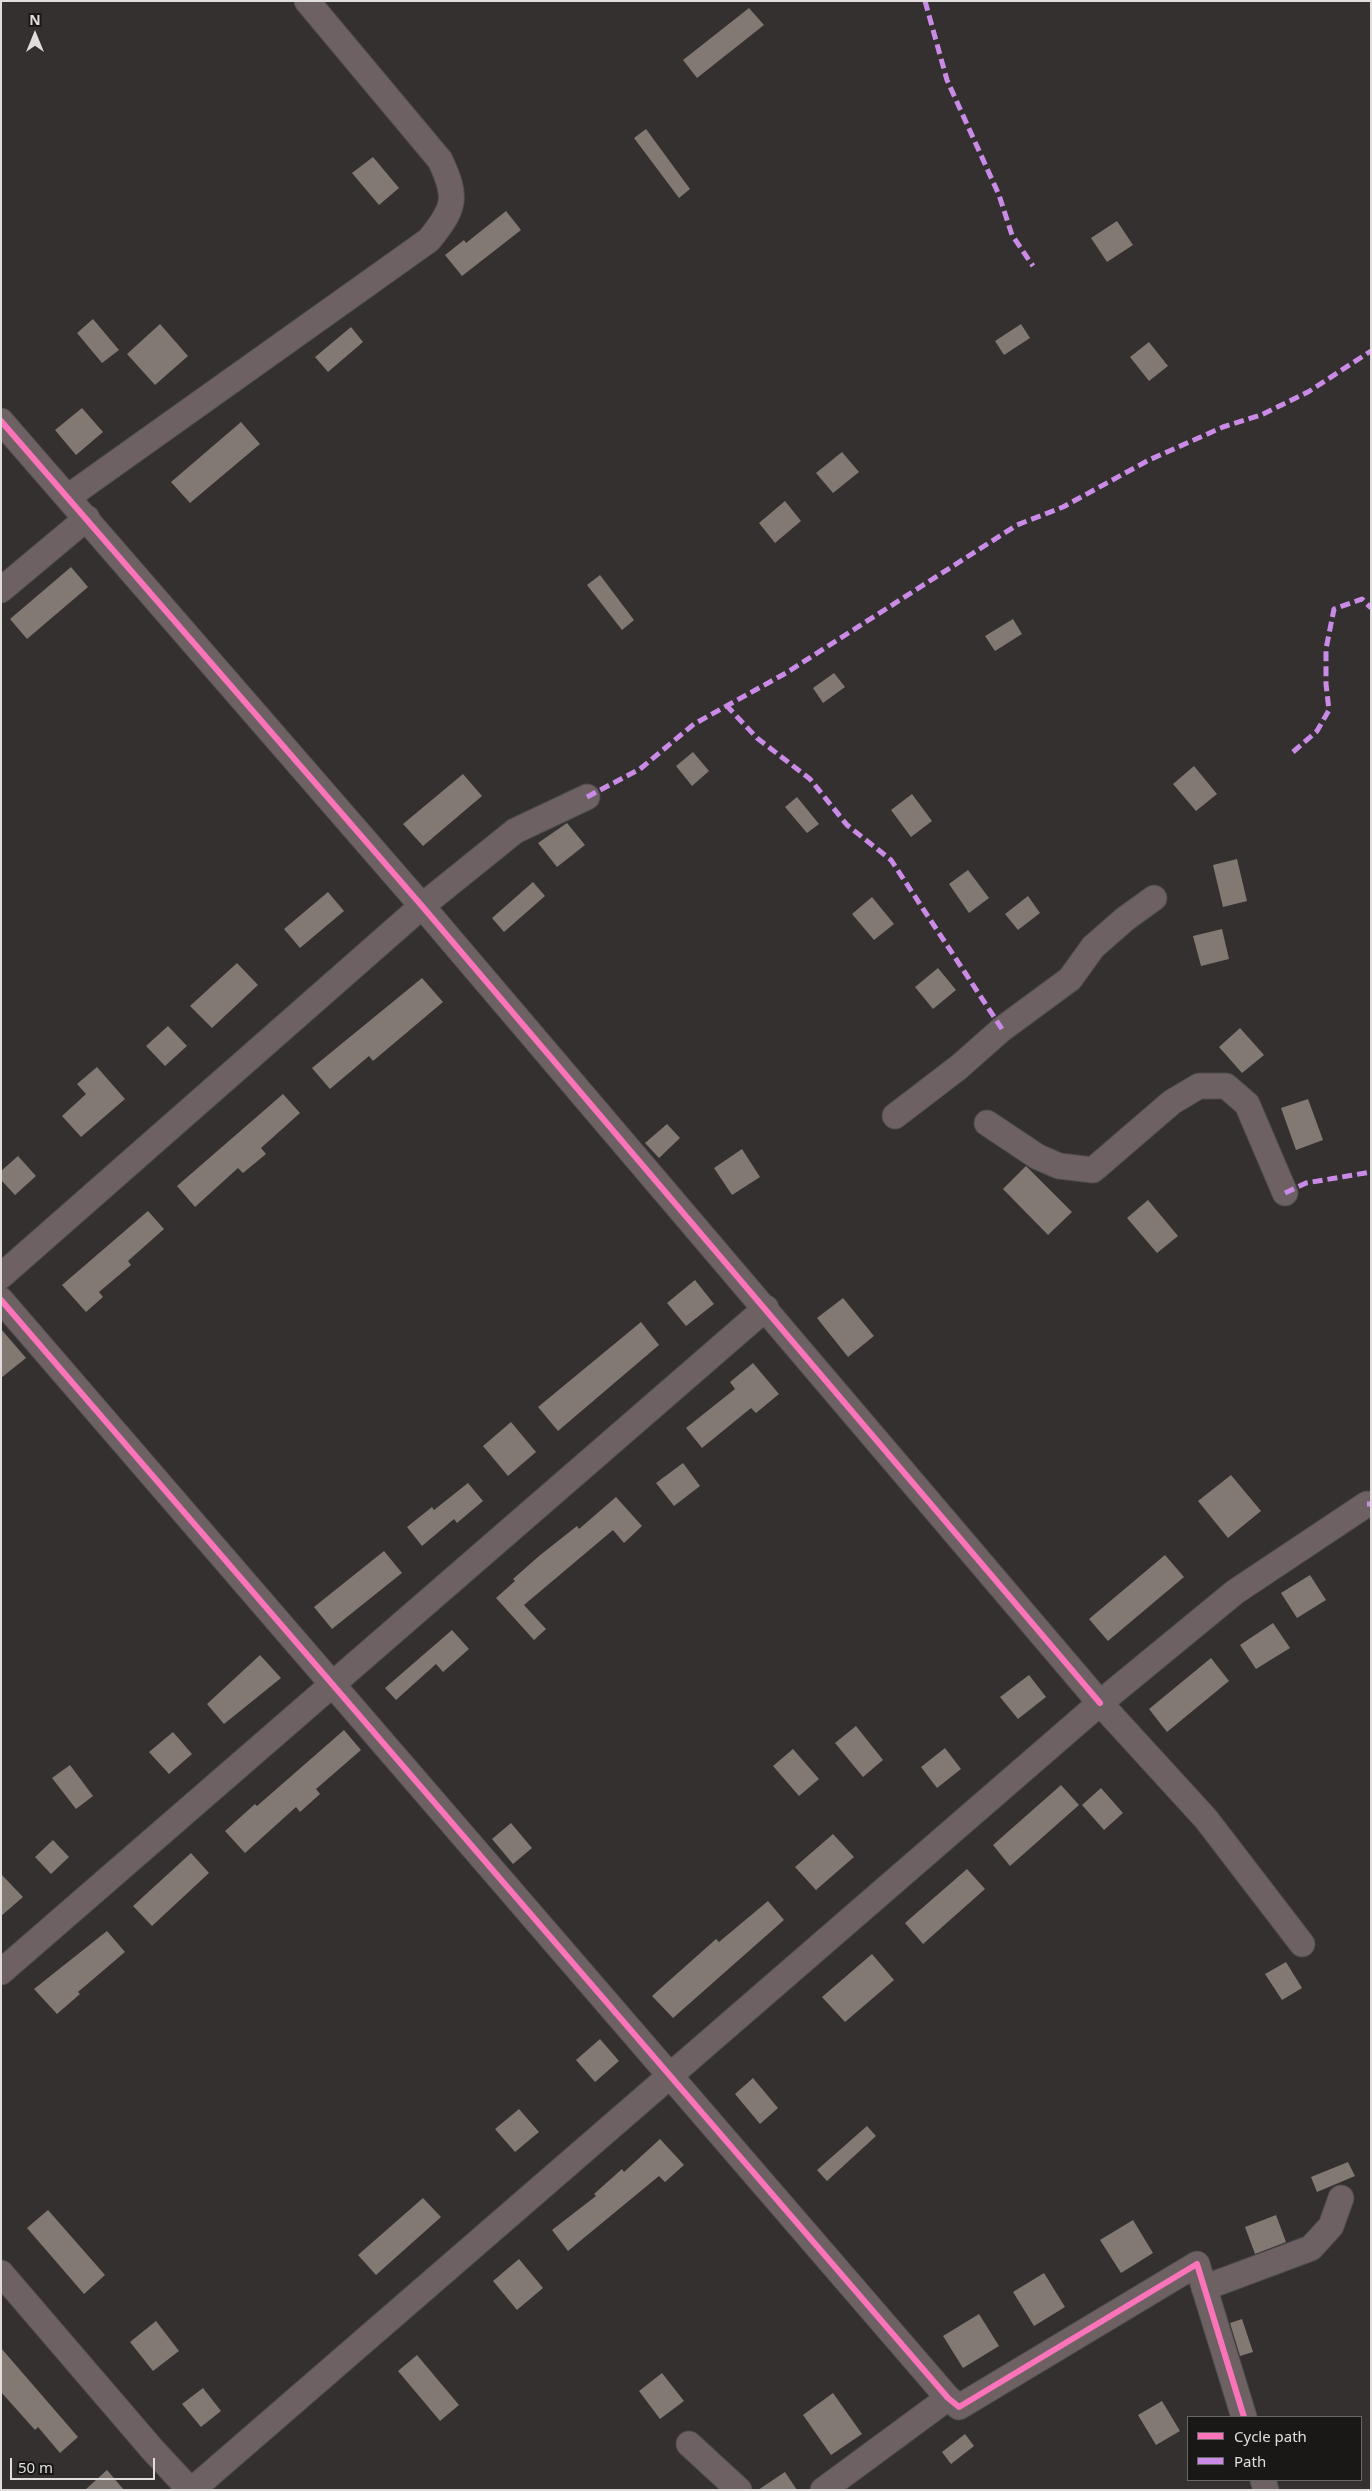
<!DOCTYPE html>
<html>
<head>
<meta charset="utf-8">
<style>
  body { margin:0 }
  #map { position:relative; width:1372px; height:2491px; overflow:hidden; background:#33302f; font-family:"Noto Sans",sans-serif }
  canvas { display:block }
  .frame { position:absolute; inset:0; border:2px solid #e0dddc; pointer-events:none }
  .legend { position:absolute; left:1187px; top:2416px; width:175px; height:65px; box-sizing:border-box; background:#1a1817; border:1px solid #696766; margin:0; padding:6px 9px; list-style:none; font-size:15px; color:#e0dddc }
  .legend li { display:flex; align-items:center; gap:10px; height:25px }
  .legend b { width:25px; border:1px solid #696766 }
  .north { position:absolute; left:10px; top:10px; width:50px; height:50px; -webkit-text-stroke:4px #1a1817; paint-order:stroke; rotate:0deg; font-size:14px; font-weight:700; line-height:20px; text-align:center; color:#e0dddc }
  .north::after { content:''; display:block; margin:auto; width:18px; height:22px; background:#e0dddc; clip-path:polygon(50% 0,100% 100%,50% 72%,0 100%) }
  .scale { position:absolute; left:10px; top:2458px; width:145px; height:22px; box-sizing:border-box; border:2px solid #e0dddc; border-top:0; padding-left:6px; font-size:15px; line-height:18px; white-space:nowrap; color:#e0dddc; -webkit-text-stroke:4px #1a1817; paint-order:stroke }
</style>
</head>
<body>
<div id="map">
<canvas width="1372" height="2491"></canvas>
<div class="frame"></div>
<ul class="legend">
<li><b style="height:6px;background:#fb73b8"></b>Cycle path</li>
<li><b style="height:6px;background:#ca8be6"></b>Path</li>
</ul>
<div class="north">N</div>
<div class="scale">50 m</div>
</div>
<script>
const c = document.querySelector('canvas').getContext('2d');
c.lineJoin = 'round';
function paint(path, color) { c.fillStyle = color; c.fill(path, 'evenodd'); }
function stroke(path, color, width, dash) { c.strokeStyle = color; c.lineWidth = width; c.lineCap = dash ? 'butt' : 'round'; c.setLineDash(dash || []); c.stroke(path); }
const building = new Path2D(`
  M 749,8 L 764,25 L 697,78 L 683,60 Z
  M 646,129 L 690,189 L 679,198 L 634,138 Z
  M 373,157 L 399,188 L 379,205 L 352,173 Z
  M 506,211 L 521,230 L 462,276 L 445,255 L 464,240 L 466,243 Z
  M 1117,221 L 1133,245 L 1107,262 L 1091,238 Z
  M 93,319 L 119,350 L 102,363 L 77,333 Z
  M 160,324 L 188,356 L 155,385 L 127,354 Z
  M 1021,324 L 1030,338 L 1004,355 L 995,341 Z
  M 351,327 L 363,342 L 328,372 L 315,357 Z
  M 1149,342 L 1168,366 L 1149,381 L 1130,357 Z
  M 82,408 L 103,432 L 76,455 L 55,430 Z
  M 241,422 L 260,444 L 190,503 L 171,482 Z
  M 842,452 L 859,472 L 833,493 L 816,473 Z
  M 785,501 L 801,521 L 775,543 L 759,523 Z
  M 71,567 L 88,587 L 27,639 L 10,619 Z
  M 600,575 L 634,620 L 622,630 L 587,585 Z
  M 1013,619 L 1022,634 L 995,651 L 985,636 Z
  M 834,673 L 845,687 L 823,703 L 813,688 Z
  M 693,752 L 709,771 L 692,786 L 676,766 Z
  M 1194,766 L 1217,794 L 1196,811 L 1173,784 Z
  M 463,774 L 482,796 L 423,846 L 403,824 Z
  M 912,794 L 932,821 L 911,837 L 891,810 Z
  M 797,797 L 819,824 L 807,833 L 785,807 Z
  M 567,823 L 585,845 L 557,867 L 538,843 Z
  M 1237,859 L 1247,901 L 1223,907 L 1213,865 Z
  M 968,870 L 989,898 L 969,913 L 949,884 Z
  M 533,882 L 545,896 L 504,932 L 492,918 Z
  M 328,892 L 344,911 L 300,948 L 284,929 Z
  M 1028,896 L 1040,913 L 1018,930 L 1005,914 Z
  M 872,897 L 894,924 L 874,940 L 852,914 Z
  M 1222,929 L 1229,959 L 1201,966 L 1193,936 Z
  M 237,963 L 258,985 L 212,1028 L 190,1006 Z
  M 938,968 L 956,990 L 933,1009 L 915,987 Z
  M 422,978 L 443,1002 L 373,1061 L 369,1056 L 330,1089 L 312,1068 Z
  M 168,1026 L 187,1046 L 165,1066 L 146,1046 Z
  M 1240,1028 L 1264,1055 L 1242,1073 L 1219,1047 Z
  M 97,1067 L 125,1099 L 81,1137 L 62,1116 L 86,1094 L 77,1084 Z
  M 283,1094 L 300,1113 L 261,1148 L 266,1154 L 243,1173 L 238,1168 L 195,1207 L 177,1186 Z
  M 1308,1099 L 1323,1140 L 1296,1150 L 1281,1108 Z
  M 667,1124 L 680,1138 L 659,1158 L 645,1143 Z
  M 742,1149 L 760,1177 L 732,1195 L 714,1168 Z
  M 18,1156 L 36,1176 L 15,1195 L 1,1180 L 1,1171 Z
  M 1026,1166 L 1072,1212 L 1048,1235 L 1003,1189 Z
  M 1148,1200 L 1178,1236 L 1157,1253 L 1127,1218 Z
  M 148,1211 L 164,1229 L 128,1261 L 131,1265 L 99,1292 L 103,1297 L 86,1312 L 62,1285 Z
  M 695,1280 L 714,1304 L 686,1326 L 667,1303 Z
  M 843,1298 L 874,1336 L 848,1357 L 817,1318 Z
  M 641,1322 L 659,1345 L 558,1431 L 538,1407 Z
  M 1,1329 L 26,1358 L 1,1378 Z
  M 753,1363 L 779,1394 L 756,1413 L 751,1408 L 702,1448 L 686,1428 L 735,1389 L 730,1382 Z
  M 511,1422 L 536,1452 L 508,1476 L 483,1446 Z
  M 683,1463 L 700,1486 L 674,1506 L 656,1483 Z
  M 1231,1475 L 1261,1511 L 1228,1538 L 1198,1501 Z
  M 468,1483 L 483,1501 L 457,1523 L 454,1519 L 422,1546 L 407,1527 L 432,1507 L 434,1510 Z
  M 616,1497 L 642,1526 L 624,1543 L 613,1530 L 524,1605 L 546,1629 L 534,1640 L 496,1598 L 515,1581 L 513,1579 L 539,1556 L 577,1526 L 579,1529 Z
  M 384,1551 L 402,1573 L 332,1629 L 314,1607 Z
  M 1165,1555 L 1184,1577 L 1108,1641 L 1089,1619 Z
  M 1310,1575 L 1326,1600 L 1297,1618 L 1281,1593 Z
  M 1273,1623 L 1290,1648 L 1256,1669 L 1240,1645 Z
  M 452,1630 L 469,1649 L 443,1672 L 436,1664 L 396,1700 L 385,1688 Z
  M 260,1655 L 281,1678 L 224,1724 L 207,1704 Z
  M 1211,1658 L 1229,1681 L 1167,1732 L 1149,1709 Z
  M 1029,1675 L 1046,1697 L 1018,1719 L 1000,1697 Z
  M 856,1726 L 883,1760 L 863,1777 L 835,1743 Z
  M 344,1730 L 361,1750 L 316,1789 L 320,1794 L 300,1812 L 296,1807 L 245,1853 L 225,1831 L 255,1804 L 257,1806 Z
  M 173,1732 L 192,1754 L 169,1774 L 149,1752 Z
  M 945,1748 L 961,1769 L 937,1788 L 921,1767 Z
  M 793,1749 L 819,1779 L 799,1796 L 773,1766 Z
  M 70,1765 L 93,1796 L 76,1809 L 52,1778 Z
  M 1061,1785 L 1079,1805 L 1010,1866 L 993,1845 Z
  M 1101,1788 L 1123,1813 L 1104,1830 L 1082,1805 Z
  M 511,1823 L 532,1848 L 513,1864 L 492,1839 Z
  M 833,1834 L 854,1857 L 816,1890 L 795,1867 Z
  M 53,1840 L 69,1857 L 51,1874 L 35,1857 Z
  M 191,1853 L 209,1873 L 152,1926 L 133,1906 Z
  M 967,1869 L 985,1889 L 923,1944 L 905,1923 Z
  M 1,1874 L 23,1897 L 1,1916 Z
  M 768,1901 L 784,1920 L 673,2018 L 652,1996 L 716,1939 L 719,1942 Z
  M 107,1931 L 125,1952 L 78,1992 L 80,1994 L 57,2014 L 34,1989 Z
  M 872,1954 L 894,1980 L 845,2022 L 822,1997 Z
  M 1286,1962 L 1302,1988 L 1282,2000 L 1265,1974 Z
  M 600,2039 L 619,2061 L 595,2082 L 576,2060 Z
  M 753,2078 L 778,2108 L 760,2124 L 735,2094 Z
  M 519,2109 L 539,2132 L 515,2152 L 495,2129 Z
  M 867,2126 L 876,2136 L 827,2181 L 817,2170 Z
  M 660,2139 L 684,2165 L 665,2182 L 659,2176 L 568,2251 L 552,2230 L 596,2196 L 594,2194 L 622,2169 L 624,2172 Z
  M 1348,2162 L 1355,2176 L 1317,2192 L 1311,2177 Z
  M 423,2198 L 441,2217 L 376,2275 L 358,2255 Z
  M 48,2210 L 105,2275 L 84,2294 L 27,2228 Z
  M 1276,2215 L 1286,2242 L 1255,2254 L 1245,2227 Z
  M 1133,2220 L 1153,2253 L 1121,2273 L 1100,2240 Z
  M 519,2259 L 543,2288 L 517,2310 L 493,2281 Z
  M 1044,2273 L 1065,2307 L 1034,2326 L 1013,2292 Z
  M 979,2314 L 999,2346 L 963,2368 L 943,2336 Z
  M 1242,2319 L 1253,2352 L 1240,2356 L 1230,2323 Z
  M 156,2321 L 179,2351 L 153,2371 L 130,2342 Z
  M 1,2348 L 78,2437 L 60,2453 L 38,2427 L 35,2430 L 1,2392 Z
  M 417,2355 L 459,2405 L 440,2421 L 398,2371 Z
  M 662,2373 L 684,2401 L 660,2419 L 639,2391 Z
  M 203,2388 L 221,2411 L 201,2427 L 182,2404 Z
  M 833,2393 L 862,2434 L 831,2455 L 803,2415 Z
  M 1162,2401 L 1180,2431 L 1156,2445 L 1138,2415 Z
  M 965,2434 L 974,2446 L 951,2464 L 942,2452 Z
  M 107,2470 L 124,2490 L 85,2490 Z
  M 785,2472 L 797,2490 L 758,2490 Z`);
const minor = new Path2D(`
  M 1,421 L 422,906 L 1100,1703 L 1206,1819 L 1302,1944
  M 68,497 L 429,240 C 455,208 458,198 440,160 L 307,1
  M 1,590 L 87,518
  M 895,1116 L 959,1067 L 1002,1029 L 1070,979 L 1093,947 L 1125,919 L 1154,898
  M 987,1123 L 1038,1157 L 1059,1166 L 1093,1170 L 1172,1102 L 1199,1086 L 1226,1086 L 1247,1104 L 1285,1193
  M 1,1276 L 422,906 L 515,831 L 587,797
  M 1,1300 L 948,2398 L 959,2407 L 1197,2264 L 1244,2417
  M 1,1972 L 766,1308
  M 1,2273 L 152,2449 L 190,2490
  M 1204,2288 L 1311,2248 L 1331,2226 L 1341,2198
  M 689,2444 L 739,2490
  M 1263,2480 L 1266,2490
  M 192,2490 L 1100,1703 L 1235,1592 L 1367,1504
  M 823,2490 L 948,2398`);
const quiet = new Path2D(`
  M 925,1 L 947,80 L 999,195 L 1012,235 L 1033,266
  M 726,705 L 757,738 L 810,779 L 847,825 L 891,860 L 1002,1029
  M 1293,752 L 1317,731 L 1329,710 L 1326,684 L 1326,649 L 1334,609 L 1362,599 L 1371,608
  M 587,797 L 640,769 L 694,724 L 786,673 L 1017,525 L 1063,507 L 1149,460 L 1223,427 L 1261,415 L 1308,392 L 1371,351
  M 1285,1193 L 1306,1183 L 1371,1172
  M 1367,1504 L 1371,1504`);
const cycleway = new Path2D(`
  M 1,421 L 422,906 L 1100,1703
  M 1,1300 L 948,2398 L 959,2407 L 1197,2264 L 1244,2417`);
paint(building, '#827972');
stroke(minor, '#4e4c4c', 27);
stroke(minor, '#6e6164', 25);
stroke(quiet, '#ca8be6', 5, [10, 5]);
stroke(cycleway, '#fb73b8', 6);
</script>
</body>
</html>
